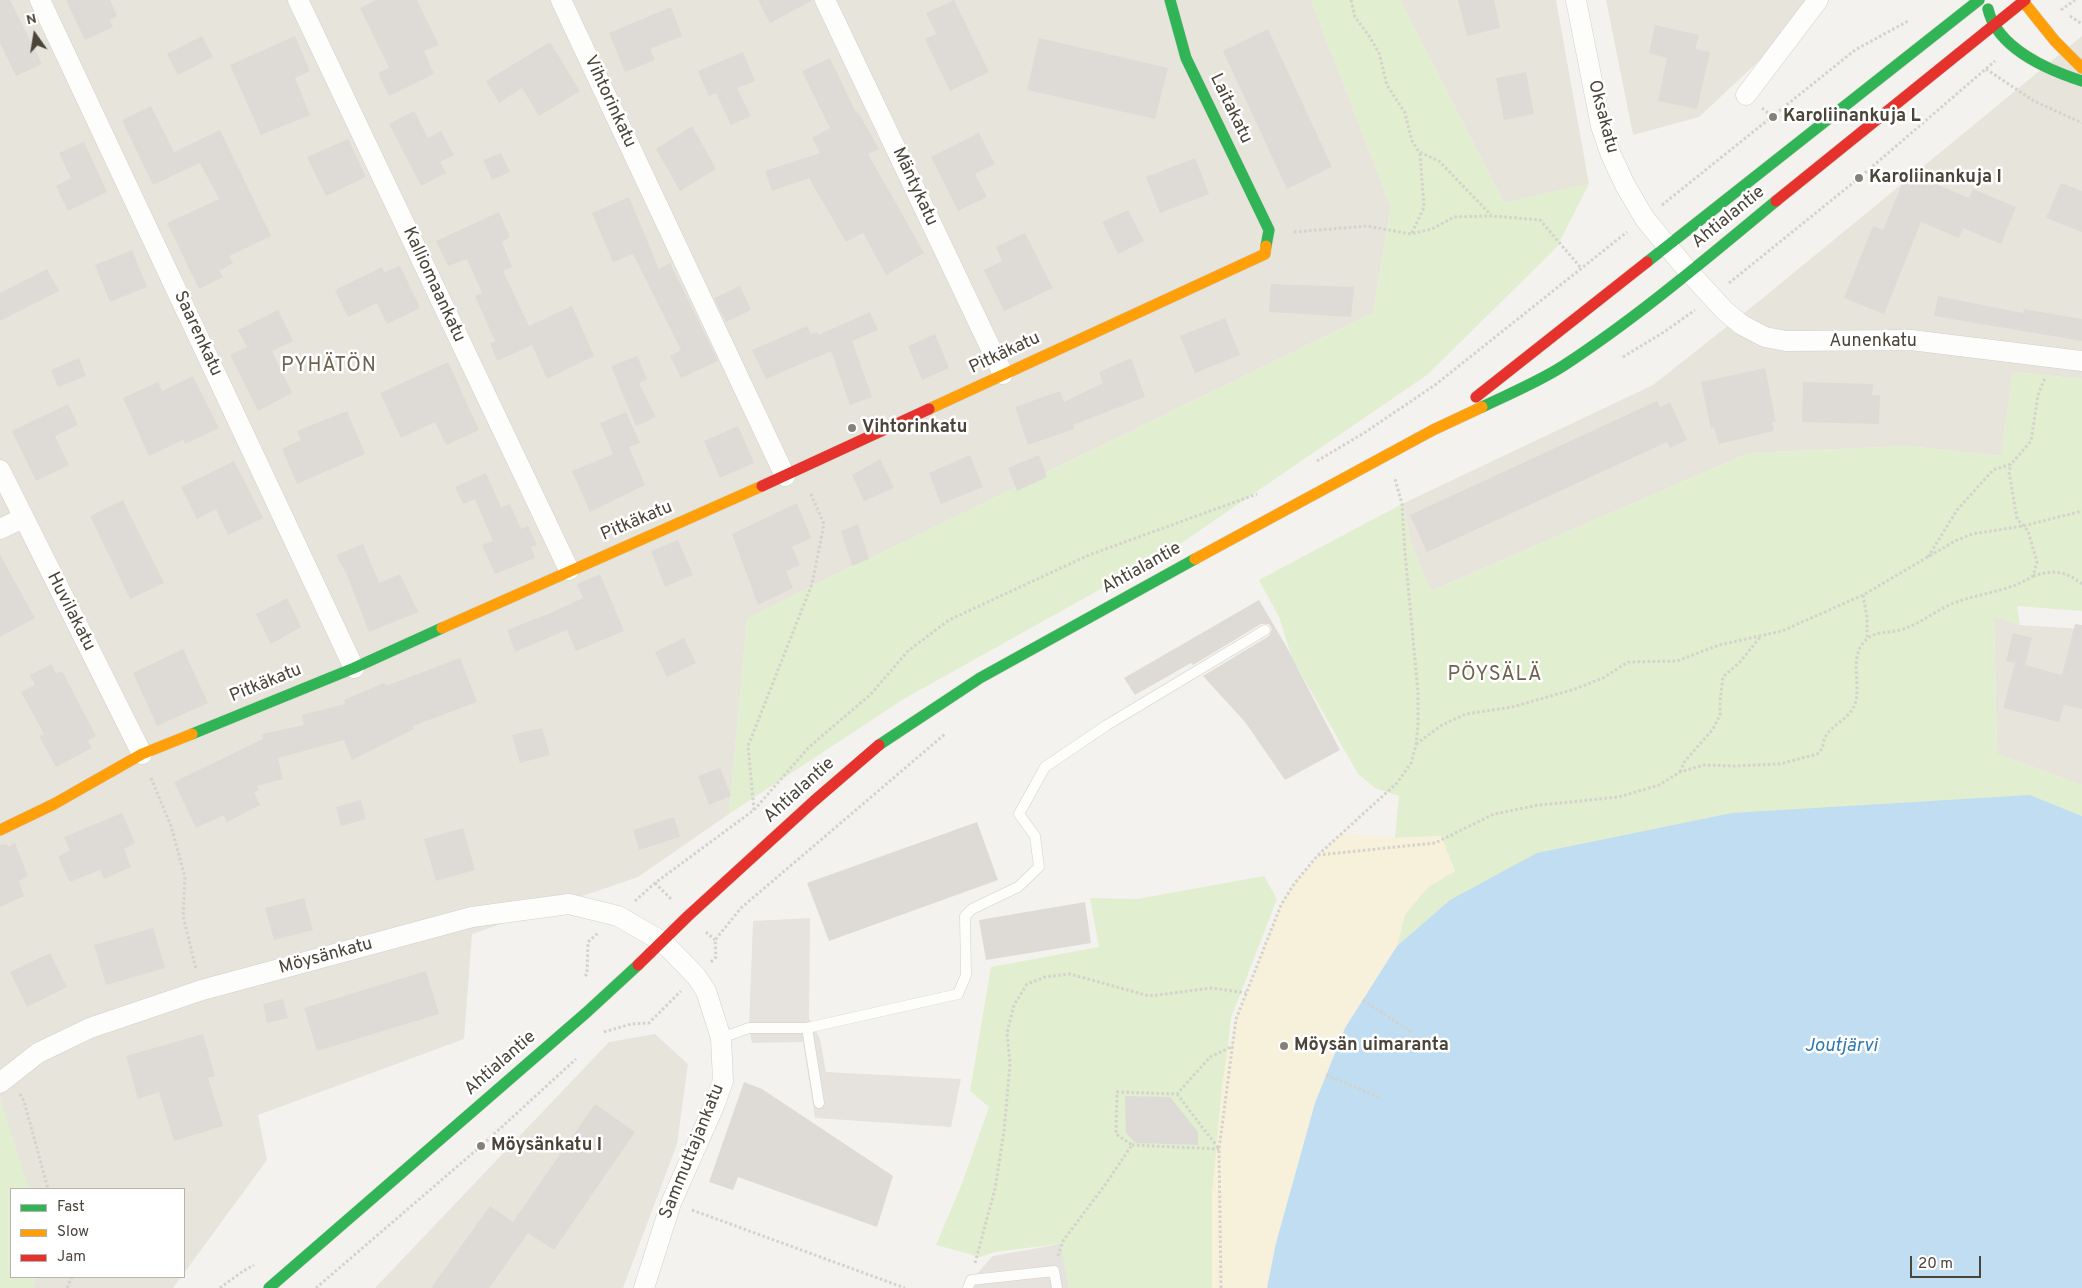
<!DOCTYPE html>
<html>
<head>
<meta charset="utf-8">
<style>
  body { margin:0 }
  #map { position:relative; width:2082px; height:1288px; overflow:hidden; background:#f4f2ee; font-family:Overpass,sans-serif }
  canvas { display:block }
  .legend { position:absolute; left:10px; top:1188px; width:175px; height:90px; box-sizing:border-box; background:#fff; border:1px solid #b7b4b0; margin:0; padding:6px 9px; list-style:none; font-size:15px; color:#4b4439 }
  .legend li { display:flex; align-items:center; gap:10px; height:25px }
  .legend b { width:25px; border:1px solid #b7b4b0 }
  .north { position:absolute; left:10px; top:10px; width:50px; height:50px; -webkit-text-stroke:4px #fff; paint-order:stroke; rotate:347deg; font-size:14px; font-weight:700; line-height:20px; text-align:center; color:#4b4439 }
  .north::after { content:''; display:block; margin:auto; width:18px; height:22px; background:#4b4439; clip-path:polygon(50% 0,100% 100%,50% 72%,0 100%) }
  .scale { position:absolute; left:1910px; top:1256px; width:71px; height:22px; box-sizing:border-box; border:2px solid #4b4439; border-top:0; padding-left:6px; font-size:15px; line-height:18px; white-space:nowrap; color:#4b4439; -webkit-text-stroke:4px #fff; paint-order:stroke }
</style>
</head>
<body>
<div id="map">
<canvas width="2082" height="1288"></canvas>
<ul class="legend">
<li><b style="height:6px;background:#30b455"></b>Fast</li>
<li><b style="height:6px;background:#ff9f0a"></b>Slow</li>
<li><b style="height:6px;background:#e5322d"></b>Jam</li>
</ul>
<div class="north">N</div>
<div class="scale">20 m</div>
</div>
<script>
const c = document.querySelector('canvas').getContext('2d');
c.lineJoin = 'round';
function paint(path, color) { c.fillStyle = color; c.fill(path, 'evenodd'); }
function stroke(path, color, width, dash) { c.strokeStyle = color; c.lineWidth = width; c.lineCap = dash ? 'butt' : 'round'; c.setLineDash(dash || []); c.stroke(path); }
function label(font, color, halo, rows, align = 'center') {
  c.font = font + ' Overpass,sans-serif'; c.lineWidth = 5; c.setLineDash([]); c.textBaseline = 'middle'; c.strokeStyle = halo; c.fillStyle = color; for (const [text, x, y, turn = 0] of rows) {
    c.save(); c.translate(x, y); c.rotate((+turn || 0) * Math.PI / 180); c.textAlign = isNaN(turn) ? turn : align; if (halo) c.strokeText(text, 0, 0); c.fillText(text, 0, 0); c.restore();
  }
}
const residential = new Path2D(`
  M 0,0 L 1311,0 L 1391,207 L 1373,313 L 869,559 L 852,566 L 747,619 L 729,814 L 638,877 L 472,934 L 464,1039 L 258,1115 L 267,1160 L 184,1273 L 184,1189 L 11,1189 L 11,1277 L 181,1277 L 173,1288 L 0,1288 Z
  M 1400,0 L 1556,0 L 1589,184 L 1504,203 Z
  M 1606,0 L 1809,0 L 1778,43 L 1699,117 L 1633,135 Z
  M 2082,36 L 2082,379 L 2013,372 L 2001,456 L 1908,446 L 1749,453 L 1431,591 L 1413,549 L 1402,504 L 1653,385 L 1763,298 Z
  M 1994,616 L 2020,625 L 2082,629 L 2082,785 L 1997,754 Z
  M 655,1034 L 688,1064 L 677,1144 L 623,1288 L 375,1288 L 609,1042 Z`);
const green = new Path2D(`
  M 1311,0 L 1400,0 L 1504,203 L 1589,184 L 1557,247 L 1427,375 L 1174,548 L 902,700 L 729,814 L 747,619 L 852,566 L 869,559 L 1373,313 L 1391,207 Z
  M 2013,372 L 2082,379 L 2082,611 L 2017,606 L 2020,625 L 1994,617 L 1997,754 L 2082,785 L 2082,816 L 2030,795 L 1450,900 L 1397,946 L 1405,914 L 1428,887 L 1455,871 L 1441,836 L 1395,838 L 1399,796 L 1375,788 L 1358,774 L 1292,658 L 1279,617 L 1259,580 L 1402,504 L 1413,549 L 1431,591 L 1749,453 L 1908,446 L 2001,456 Z
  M 1264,876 L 1277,899 L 1231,1018 L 1212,1195 L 1212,1288 L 1069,1288 L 1059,1244 L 995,1252 L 980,1257 L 936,1245 L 961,1186 L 989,1107 L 970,1091 L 991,967 L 1099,947 L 1090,898 L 1137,899 Z
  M 0,1098 L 29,1189 L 11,1189 L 11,1277 L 38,1277 L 33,1288 L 0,1288 Z`);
const sand = new Path2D(`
  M 1342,833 L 1395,838 L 1441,836 L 1455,871 L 1428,887 L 1405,914 L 1397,946 L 1345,1028 L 1315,1103 L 1276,1243 L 1267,1288 L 1212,1288 L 1212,1195 L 1221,1095 L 1225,1064 L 1236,1019 L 1281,905 L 1294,884 Z`);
const parking = new Path2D(`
  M 810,918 L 809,1018 L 820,1039 L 826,1072 L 961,1079 L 951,1127 L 815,1118 L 803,1042 L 752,1043 L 749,1028 L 753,921 Z
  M 1060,1244 L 1069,1288 L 971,1288 L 971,1280 L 993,1256 Z`);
const water = new Path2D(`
  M 2030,795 L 2082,816 L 2082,1288 L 1267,1288 L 1276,1243 L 1315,1103 L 1345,1028 L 1397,946 L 1450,900 L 1537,853 L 1732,813 Z`);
const building = new Path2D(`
  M 0,0 L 10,0 L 42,64 L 16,76 L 0,43 Z
  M 66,0 L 110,0 L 117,16 L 110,20 L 113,27 L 85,40 Z
  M 376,0 L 417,0 L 439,45 L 424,51 L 434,74 L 389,96 L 378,73 L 389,68 L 360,8 Z
  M 758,0 L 813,0 L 770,23 Z
  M 954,0 L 989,72 L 950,91 L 925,39 L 936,34 L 926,13 Z
  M 1458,0 L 1494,0 L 1500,28 L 1467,36 Z
  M 671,7 L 682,36 L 650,49 L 655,60 L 625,72 L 609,33 Z
  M 1655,25 L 1699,35 L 1695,49 L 1710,52 L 1697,109 L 1658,101 L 1667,58 L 1649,53 Z
  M 1268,29 L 1332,167 L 1287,189 L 1223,51 Z
  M 202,36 L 213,57 L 178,75 L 167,54 Z
  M 295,36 L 310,71 L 295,78 L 310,115 L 261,135 L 230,65 Z
  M 1039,38 L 1168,68 L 1155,119 L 1027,90 Z
  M 550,42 L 580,91 L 539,116 L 522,88 L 499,103 L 486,81 Z
  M 743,52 L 755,81 L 737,88 L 751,116 L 731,125 L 716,93 L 709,96 L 698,71 Z
  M 830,58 L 856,113 L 858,112 L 879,149 L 868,154 L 924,253 L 886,275 L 863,233 L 846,242 L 809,178 L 772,191 L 765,171 L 820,153 L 812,138 L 830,128 L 802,71 Z
  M 1526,72 L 1534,114 L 1504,120 L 1496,78 Z
  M 151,106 L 174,152 L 220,130 L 271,236 L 229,256 L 233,263 L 219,271 L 223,277 L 199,289 L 167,223 L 219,199 L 200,163 L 153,185 L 122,120 Z
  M 414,111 L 428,138 L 441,131 L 454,155 L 440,162 L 446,173 L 421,186 L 389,124 Z
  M 692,126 L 716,169 L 680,191 L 656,149 Z
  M 979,133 L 995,164 L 975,174 L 987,197 L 958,211 L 931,157 Z
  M 348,139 L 366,177 L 326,196 L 307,157 Z
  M 84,142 L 107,192 L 68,211 L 56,186 L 71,178 L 59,153 Z
  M 501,153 L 510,172 L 492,180 L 483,160 Z
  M 1195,158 L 1209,194 L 1160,213 L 1146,177 Z
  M 1907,172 L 1969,198 L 1973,189 L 2016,207 L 2001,244 L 1963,228 L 1959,238 L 1921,222 L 1884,314 L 1844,298 L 1873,226 L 1883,230 Z
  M 2061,183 L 2082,191 L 2082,232 L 2046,218 Z
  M 629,197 L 659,269 L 670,263 L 718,361 L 681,378 L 670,356 L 681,350 L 633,254 L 613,262 L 592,213 Z
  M 1128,210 L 1144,241 L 1118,254 L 1102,222 Z
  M 499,212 L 510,237 L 502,242 L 512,267 L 503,271 L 529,326 L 572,306 L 594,356 L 547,379 L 532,345 L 497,361 L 490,343 L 495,341 L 475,296 L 482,293 L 467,259 L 448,266 L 436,241 Z
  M 1025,233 L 1053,288 L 1004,311 L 984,270 L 1002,261 L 996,247 Z
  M 132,250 L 147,287 L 110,302 L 95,265 Z
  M 400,266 L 420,308 L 387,324 L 377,303 L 348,317 L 335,290 L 382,267 L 384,272 Z
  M 47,269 L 59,291 L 0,321 L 0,293 Z
  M 1271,284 L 1354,287 L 1351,317 L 1269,312 Z
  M 740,286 L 751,310 L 726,322 L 714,298 Z
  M 1938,296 L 2023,313 L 2024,309 L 2082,319 L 2082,341 L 1934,316 Z
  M 278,310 L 293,341 L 272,351 L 292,393 L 258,411 L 230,355 L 247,347 L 238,330 Z
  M 870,312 L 878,330 L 852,341 L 872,397 L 850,405 L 831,351 L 766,379 L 752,350 L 807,326 L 811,334 L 817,332 L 818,335 Z
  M 1225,318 L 1240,355 L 1195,373 L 1180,336 Z
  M 935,334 L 949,368 L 922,380 L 908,346 Z
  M 637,356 L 647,379 L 639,383 L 656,417 L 636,426 L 611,366 Z
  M 79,358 L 86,376 L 58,387 L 51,370 Z
  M 1131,358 L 1145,397 L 1073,425 L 1074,429 L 1028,445 L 1015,407 L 1060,391 L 1064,402 L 1103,383 L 1099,372 Z
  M 448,362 L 479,430 L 446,445 L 435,422 L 401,438 L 380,393 Z
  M 1765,368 L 1776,422 L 1772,422 L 1774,431 L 1719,444 L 1714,428 L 1711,429 L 1701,382 Z
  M 193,376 L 219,428 L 185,444 L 183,440 L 149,456 L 123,398 L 158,382 L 162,391 Z
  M 1803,382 L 1873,384 L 1872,395 L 1880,395 L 1879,424 L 1802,422 Z
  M 1657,401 L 1660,407 L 1670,402 L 1687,440 L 1670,448 L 1667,442 L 1427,552 L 1410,515 Z
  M 68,404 L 78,425 L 55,436 L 69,465 L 36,481 L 12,431 Z
  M 347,411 L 365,454 L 297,484 L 282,449 L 301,440 L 297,431 Z
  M 626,412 L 640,443 L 629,447 L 645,485 L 590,512 L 572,471 L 613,454 L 600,423 Z
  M 738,426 L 754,463 L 720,478 L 704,441 Z
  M 970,455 L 983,487 L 941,504 L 929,473 Z
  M 1039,455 L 1047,477 L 1017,491 L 1008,468 Z
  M 880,459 L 894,488 L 864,501 L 852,475 Z
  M 234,461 L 263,518 L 228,535 L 216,509 L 197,519 L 181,487 Z
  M 486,473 L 501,507 L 510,504 L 521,529 L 528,526 L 537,545 L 531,547 L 535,558 L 495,574 L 482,545 L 493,541 L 475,499 L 463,504 L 455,487 Z
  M 123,500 L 164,583 L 130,599 L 90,516 Z
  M 797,503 L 811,538 L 792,547 L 800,565 L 786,571 L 793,588 L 758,605 L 732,534 Z
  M 858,524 L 869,559 L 852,566 L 841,531 Z
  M 678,540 L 693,575 L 665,587 L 651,551 Z
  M 363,544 L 379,583 L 400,574 L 418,612 L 369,632 L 347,575 L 336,555 Z
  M 0,555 L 35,618 L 0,637 Z
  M 600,574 L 624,631 L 576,651 L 567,630 L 515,652 L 507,630 L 548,614 L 583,598 L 577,584 Z
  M 287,598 L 301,627 L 271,644 L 256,614 Z
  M 1259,600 L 1285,644 L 1340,750 L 1285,780 L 1245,722 L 1203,676 L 1269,636 L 1272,629 L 1269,624 L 1261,624 L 1193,665 L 1191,663 L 1135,695 L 1124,678 Z
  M 2075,624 L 2082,625 L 2082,709 L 2064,705 L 2059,722 L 2003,708 L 2015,663 L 2006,661 L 2013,633 L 2032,638 L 2025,665 L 2062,675 Z
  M 684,638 L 696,663 L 667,677 L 655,652 Z
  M 183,649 L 208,703 L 157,726 L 133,673 Z
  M 460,658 L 477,702 L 413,726 L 414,729 L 352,760 L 344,740 L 278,758 L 283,779 L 257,786 L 259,790 L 254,792 L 260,805 L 227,822 L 224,815 L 196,828 L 174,782 L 263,739 L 262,734 L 304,725 L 302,715 L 345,704 L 344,700 L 384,683 L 386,686 Z
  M 51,664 L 56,673 L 62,671 L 96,736 L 88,741 L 92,748 L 56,767 L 39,736 L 44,734 L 21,692 L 35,685 L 30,675 Z
  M 542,728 L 550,755 L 520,763 L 512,735 Z
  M 720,768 L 731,796 L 709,805 L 698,776 Z
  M 361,800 L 366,819 L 341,826 L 336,807 Z
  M 122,813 L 135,843 L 124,849 L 131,867 L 104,879 L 100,870 L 70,882 L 58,857 L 70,850 L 64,837 Z
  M 674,817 L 680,837 L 639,850 L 633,830 Z
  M 977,822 L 998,880 L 829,941 L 807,883 Z
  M 463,828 L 475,870 L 436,881 L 424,839 Z
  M 15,843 L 28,876 L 19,881 L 24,896 L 0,907 L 0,845 L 7,844 L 8,847 Z
  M 304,898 L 313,930 L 274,940 L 265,908 Z
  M 1085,902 L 1091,943 L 986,960 L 979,920 Z
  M 153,928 L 165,968 L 106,985 L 94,945 Z
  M 50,953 L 67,987 L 27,1007 L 10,972 Z
  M 426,971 L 439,1014 L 317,1051 L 304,1008 Z
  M 283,999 L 288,1018 L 267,1023 L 263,1004 Z
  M 203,1034 L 215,1076 L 208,1078 L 223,1126 L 174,1141 L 159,1092 L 138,1099 L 126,1056 Z
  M 744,1082 L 762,1089 L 893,1176 L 877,1227 L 738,1177 L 733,1190 L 709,1182 Z
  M 1125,1096 L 1170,1097 L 1198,1132 L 1198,1145 L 1136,1143 L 1126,1133 Z
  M 595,1104 L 635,1132 L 554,1250 L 528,1233 L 489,1288 L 431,1288 L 490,1206 L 513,1222 Z`);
const path = new Path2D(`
  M 1351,0 L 1355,17 L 1369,36 L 1379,53 L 1387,85 L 1405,113 L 1412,141 L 1419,152 L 1439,161 L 1491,215
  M 2061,10 L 2075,0
  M 2070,16 L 2082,24
  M 1986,69 L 2034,101 L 2082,123
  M 1762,108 L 1773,117
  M 1662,205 L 1855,50 L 1908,21
  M 1294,232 L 1367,226 L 1411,234 L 1432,229 L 1454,217 L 1492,216 L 1540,220 L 1581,268
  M 1412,233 L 1424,207 L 1420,153
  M 1729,283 L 1859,178 L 1995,61
  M 1623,357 L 1664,332 L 1695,310
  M 1317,461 L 1364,433 L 1435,385 L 1627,232
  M 1928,557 L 1957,510 L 1993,470 L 2011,464 L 2031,441 L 2038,395 L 2045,378
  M 2033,576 C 2054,570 2064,570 2082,584
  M 1863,595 L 1867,617 L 1867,639
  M 1416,744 L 1442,725 L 1466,714 L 1512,707 L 1575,689 L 1603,678 L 1628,662 L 1677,661 L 1719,645 L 1782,631 L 1863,595 L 1955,541 L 1972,534 L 2023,526 L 2082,511
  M 1680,772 L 1685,761 L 1713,729 L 1720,715 L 1720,701 L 1723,677 L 1740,662 L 1761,636
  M 151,778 L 171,826 L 185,877 L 183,916 L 196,969
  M 754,810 L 748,746 L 812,584 L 824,524 L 810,492
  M 1318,855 L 1435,843 L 1494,814 L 1539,805 L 1619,797 L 1659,785 L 1680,772 L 1704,765 L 1734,766 L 1780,764 L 1817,754 C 1825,748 1822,741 1827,734 C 1836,722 1853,717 1856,700 C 1860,681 1849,654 1867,639 C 1876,631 1889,633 1900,630 C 1918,625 1931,614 1947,606 C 1975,593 2007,593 2033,576 L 2037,562 L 2028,531 L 2017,519 L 2009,472 L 2011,464
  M 655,883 L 671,899
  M 635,901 L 655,883 L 754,810 L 809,747 L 870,695 L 908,651 L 949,620 L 1089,555 L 1257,494
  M 706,932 L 715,940
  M 711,962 L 716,957 L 715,940 L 741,908 L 945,734
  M 585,976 L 587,974 L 588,942 L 598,933
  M 1363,1000 L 1411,1032
  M 604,1032 L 631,1024 L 649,1023 L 681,991
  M 1326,1075 L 1379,1097
  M 20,1094 L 24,1101 L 48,1189
  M 1177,1094 L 1219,1149
  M 1132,1145 L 1219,1149
  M 692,1210 L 905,1288
  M 1058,1256 L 1063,1241 L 1105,1185 L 1132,1145 L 1116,1134 L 1117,1092 L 1177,1094 L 1210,1057 L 1233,1046
  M 975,1263 L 995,1189 L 1004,1131 L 1010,1064 L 1007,1033 L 1014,1005 L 1027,984 L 1045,977 L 1070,974 L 1149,996 L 1212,988 L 1246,993
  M 67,1288 L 72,1277
  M 220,1288 L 243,1271 L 254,1265
  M 316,1288 L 481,1146 L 576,1059
  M 1221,1288 L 1219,1149 L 1236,1019 L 1281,905 L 1294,884 L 1318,855 L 1397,783 L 1411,763 L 1416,745 L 1418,725 L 1418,693 L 1405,553 L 1402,504 L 1395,479`);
const lane = new Path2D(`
  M 807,1028 L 819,1103
  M 721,1038 L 749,1028 L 807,1028 L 958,994 L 966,975 L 965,916 L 972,909 L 1018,887 L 1039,867 L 1035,836 L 1019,814 L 1045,767 L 1107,725 L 1265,630
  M 968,1288 L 971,1280 L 1054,1271 L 1057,1288`);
const street = new Path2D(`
  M 40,0 L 354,668
  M 298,0 L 569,570
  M 561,0 L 785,476
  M 825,0 L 1003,374
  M 1576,0 L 1601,126 L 1611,155 L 1625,185 L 1645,219 L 1689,272 L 1725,311 L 1742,325 L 1765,337 L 1786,341 L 1911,340 L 2082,361
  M 1746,95 L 1818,0
  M 0,470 L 142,754
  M 0,529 L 23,518
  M 0,1083 L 38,1053 L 90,1028 L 202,990 L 472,917 L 569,904 L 618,916 L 663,942 L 696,976 L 706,991 L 721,1038 L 723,1081 L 714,1106 L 671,1203 L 644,1288`);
const fast = new Path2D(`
  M 1170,0 L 1186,58 L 1269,230 L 1266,246
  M 1988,9 C 1997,48 2048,70 2082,81
  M 1647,262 L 1979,0
  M 1482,407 C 1509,394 1538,382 1563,366 C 1638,317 1707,258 1776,201
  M 192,734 L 354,668 L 442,628
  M 879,745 L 980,678 L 1195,559
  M 269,1288 L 587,1012 L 638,965`);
const slow = new Path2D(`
  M 2022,0 L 2055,41 L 2082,68
  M 929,409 L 1265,254 L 1266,246
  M 1195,559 L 1433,430 L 1482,407
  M 442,628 L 762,486
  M 0,830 L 54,804 L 142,754 L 192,734`);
const jam = new Path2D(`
  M 1776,201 L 2025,0
  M 1476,397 L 1647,262
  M 762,486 L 929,409
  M 638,965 L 688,916 L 814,801 L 879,745`);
const markers = [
  [1773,117,5,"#868178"],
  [1859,178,5,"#868178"],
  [852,428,5,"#868178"],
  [1284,1046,5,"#868178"],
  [481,1146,5,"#868178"]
];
const streetNames = [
  ["Vihtorinkatu",609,102,65],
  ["Laitakatu",1230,109,64],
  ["Oksakatu",1602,117,75],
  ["Mäntykatu",914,187,65],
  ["Ahtialantie",1729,218,-39],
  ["Kalliomaankatu",433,285,65],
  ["Saarenkatu",197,334,65],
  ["Aunenkatu",1873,342],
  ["Pitkäkatu",1005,354,-25],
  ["Pitkäkatu",637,522,-23],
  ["Ahtialantie",1142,569,-29],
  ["Huvilakatu",70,612,63],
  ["Pitkäkatu",266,684,-22],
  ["Ahtialantie",800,791,-42],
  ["Möysänkatu",326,957,-15],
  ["Ahtialantie",501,1064,-41],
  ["Sammuttajankatu",693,1152,-68]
];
const poiNames = [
  ["Karoliinankuja L",1783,117],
  ["Karoliinankuja I",1869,178],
  ["Vihtorinkatu",862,428],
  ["Möysän uimaranta",1294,1046],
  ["Möysänkatu I",491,1146]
];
const waterNames = [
  ["Joutjärvi",1841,1047]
];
const quarterNames = [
  ["PYHÄTÖN",329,367],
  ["PÖYSÄLÄ",1495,676]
];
paint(residential, '#e7e4dc');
paint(green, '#e1eecf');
paint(sand, '#f7f0da');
paint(parking, '#e6e3df');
paint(water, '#c0ddf1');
paint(building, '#dedbd6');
stroke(lane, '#d2d0cb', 11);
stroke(street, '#d2d0cb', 21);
stroke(fast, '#d3cfc5', 12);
stroke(slow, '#d3cfc5', 12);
stroke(jam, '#d3cfc5', 12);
stroke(path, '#d3d2cc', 3, [2.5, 2.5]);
stroke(lane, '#fdfdfc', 10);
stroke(street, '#fdfdfc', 20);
stroke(fast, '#30b455', 11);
stroke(slow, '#ff9f0a', 11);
stroke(jam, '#e5322d', 11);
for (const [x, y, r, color] of markers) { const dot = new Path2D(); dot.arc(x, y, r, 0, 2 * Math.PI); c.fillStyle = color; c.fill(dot); stroke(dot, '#fff', 2); }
label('18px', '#4b4439', '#fff', streetNames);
label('bold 18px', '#4b4439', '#fff', poiNames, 'left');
label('italic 19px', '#2e7ab2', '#fff', waterNames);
c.letterSpacing = '1px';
label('20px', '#6e6250', '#fff', quarterNames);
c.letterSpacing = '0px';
</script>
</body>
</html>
